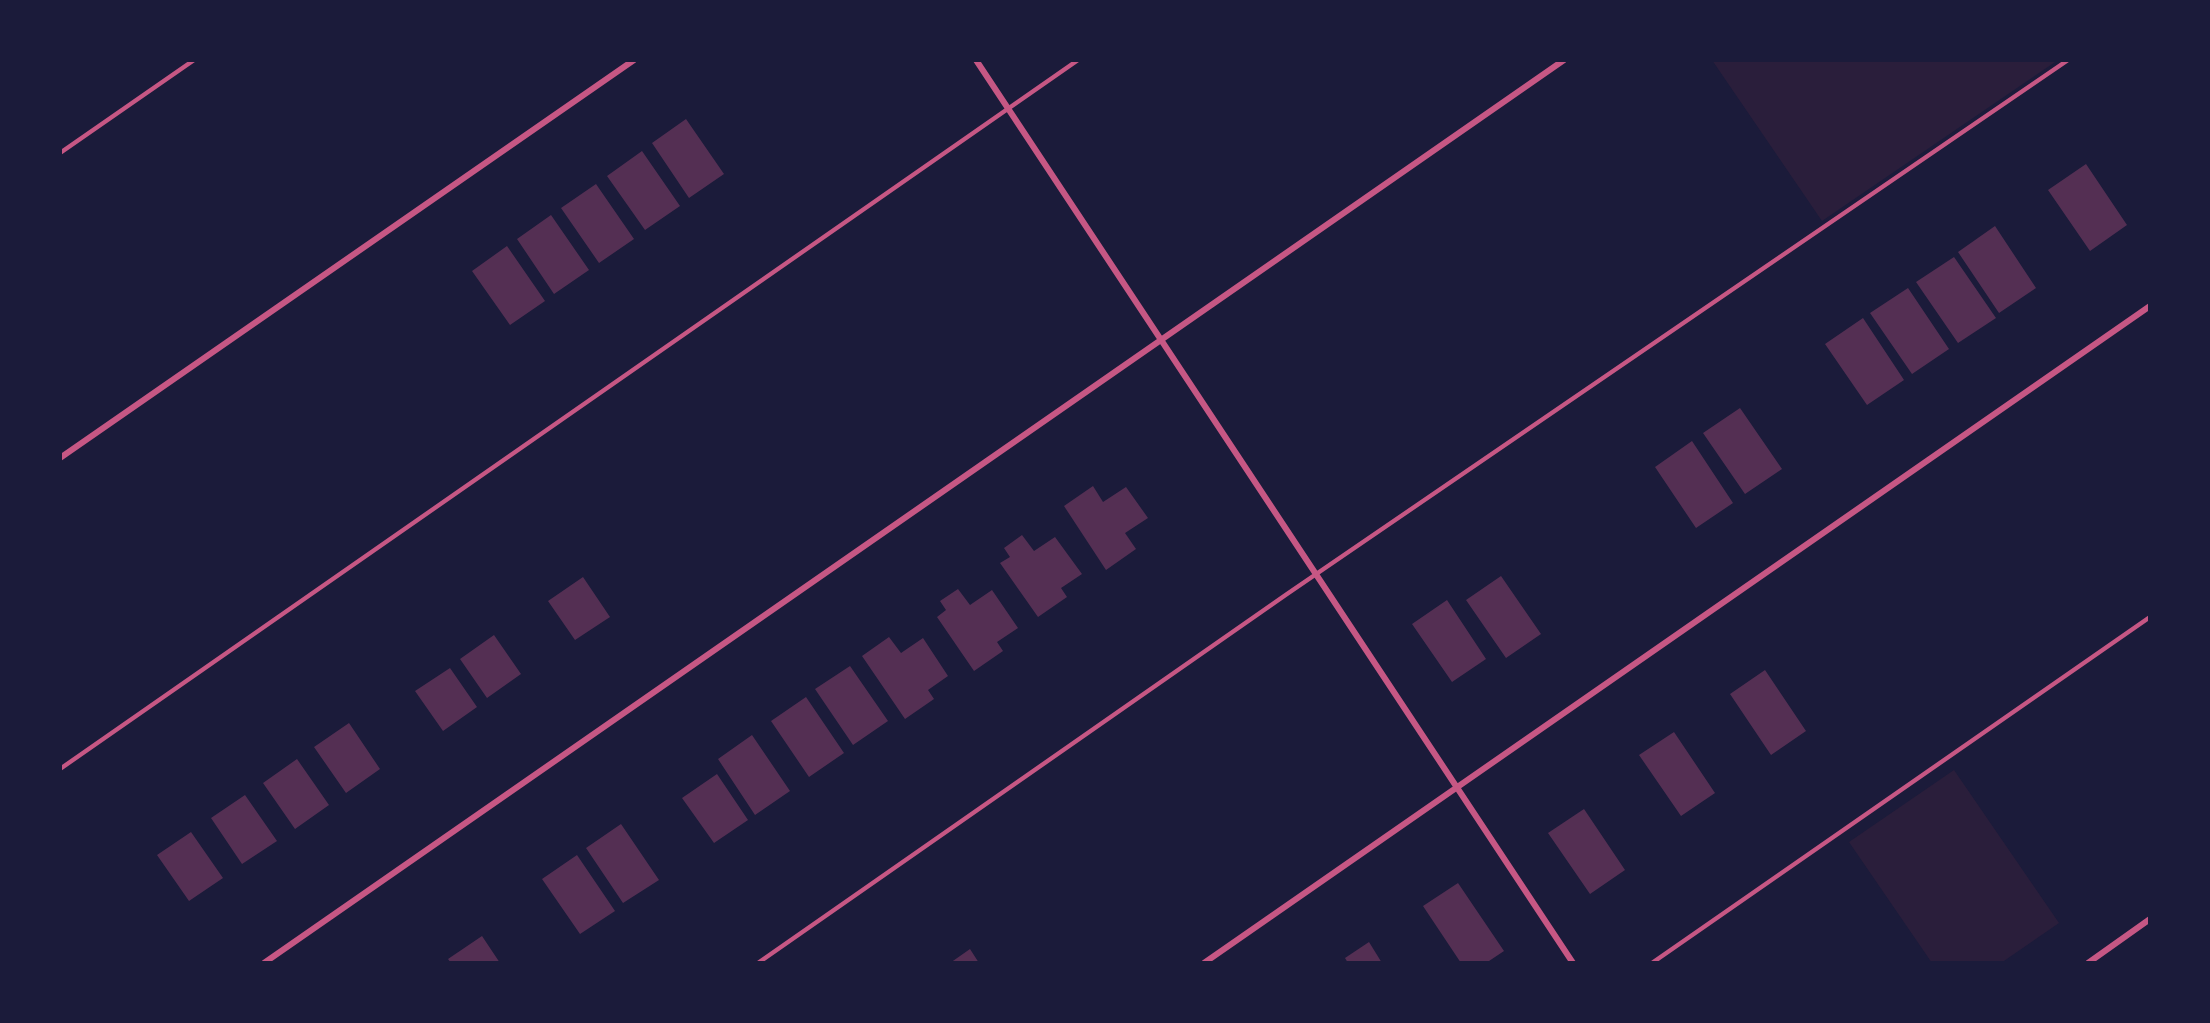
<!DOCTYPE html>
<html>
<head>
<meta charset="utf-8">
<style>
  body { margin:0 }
  #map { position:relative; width:2210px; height:1023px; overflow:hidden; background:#1b1b3a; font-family:Figtree,sans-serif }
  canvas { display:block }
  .frame { position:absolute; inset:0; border:62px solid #1b1b3a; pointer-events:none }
</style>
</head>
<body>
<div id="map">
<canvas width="2210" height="1023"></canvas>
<div class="frame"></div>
</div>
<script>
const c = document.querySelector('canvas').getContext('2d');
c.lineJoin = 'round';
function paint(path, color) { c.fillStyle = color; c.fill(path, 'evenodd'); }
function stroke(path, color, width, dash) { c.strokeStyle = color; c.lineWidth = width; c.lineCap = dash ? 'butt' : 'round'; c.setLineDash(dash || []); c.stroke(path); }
const green = new Path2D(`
  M 1712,60 L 2058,60 L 1822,221 Z
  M 1954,770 L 2059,923 L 2001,963 L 1932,963 L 1849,842 Z`);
const building = new Path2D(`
  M 686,119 L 724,174 L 689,198 L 652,143 Z
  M 642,151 L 680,206 L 645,230 L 607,176 Z
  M 2086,164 L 2127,225 L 2090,251 L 2048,190 Z
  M 596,184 L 634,239 L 599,263 L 561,208 Z
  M 551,215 L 589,270 L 554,294 L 517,239 Z
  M 1995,226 L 2036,288 L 1999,313 L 1958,252 Z
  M 507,246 L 545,301 L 510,325 L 472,271 Z
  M 1954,257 L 1996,318 L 1958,343 L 1916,282 Z
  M 1908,288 L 1949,349 L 1912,374 L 1870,313 Z
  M 1863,318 L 1904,380 L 1867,405 L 1825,344 Z
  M 1740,408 L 1782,469 L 1745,494 L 1703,433 Z
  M 1692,441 L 1733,503 L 1696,528 L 1655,467 Z
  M 1093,486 L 1103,502 L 1126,487 L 1148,518 L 1125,533 L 1136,549 L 1106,570 L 1064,506 Z
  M 1022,535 L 1034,551 L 1055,537 L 1082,574 L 1061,588 L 1067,597 L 1038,617 L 1000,563 L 1010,557 L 1004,548 Z
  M 1501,576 L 1541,634 L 1506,658 L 1466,600 Z
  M 583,577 L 610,617 L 575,640 L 548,601 Z
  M 958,589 L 970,605 L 992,590 L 1018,628 L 997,642 L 1003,651 L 974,671 L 937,617 L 946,610 L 940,601 Z
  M 1447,600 L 1486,659 L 1452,682 L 1412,624 Z
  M 494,635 L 521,674 L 487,698 L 460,659 Z
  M 889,637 L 901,653 L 923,638 L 948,676 L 928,690 L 934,699 L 905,719 L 862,656 Z
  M 850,666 L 888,721 L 853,745 L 815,689 Z
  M 450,668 L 477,707 L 443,731 L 415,691 Z
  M 1765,670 L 1806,731 L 1771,755 L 1730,694 Z
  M 806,697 L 844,753 L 809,777 L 771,721 Z
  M 349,723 L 380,769 L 346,793 L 314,747 Z
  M 1674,732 L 1715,793 L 1681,816 L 1639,755 Z
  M 752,735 L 790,791 L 755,815 L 718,759 Z
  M 297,759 L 329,805 L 295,829 L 263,783 Z
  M 717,774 L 748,820 L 714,843 L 682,798 Z
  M 245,795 L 277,841 L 242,864 L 211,818 Z
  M 1584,809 L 1625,870 L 1590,894 L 1548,833 Z
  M 621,824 L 659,880 L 623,903 L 586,848 Z
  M 191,832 L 223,878 L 189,901 L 157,855 Z
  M 577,855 L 615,911 L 580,934 L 542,879 Z
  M 1458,883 L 1504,951 L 1486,963 L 1461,963 L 1423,906 Z
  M 482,936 L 500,963 L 451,963 L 448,959 Z
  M 1369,942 L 1382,963 L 1348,963 L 1345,958 Z
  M 970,949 L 979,963 L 950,963 Z`);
const service = new Path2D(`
  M 60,153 L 194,60
  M 60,769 L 1078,60
  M 758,963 L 1287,594 L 2068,60
  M 1652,963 L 2150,617`);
const minor = new Path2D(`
  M 976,60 L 1573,963
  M 60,458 L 634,60
  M 264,963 L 1564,60
  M 1204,963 L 2150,306
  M 2088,963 L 2150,919`);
paint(green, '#2a1e3b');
paint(building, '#542f53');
stroke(service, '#c65784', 4.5);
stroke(minor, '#c65784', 6);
</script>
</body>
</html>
